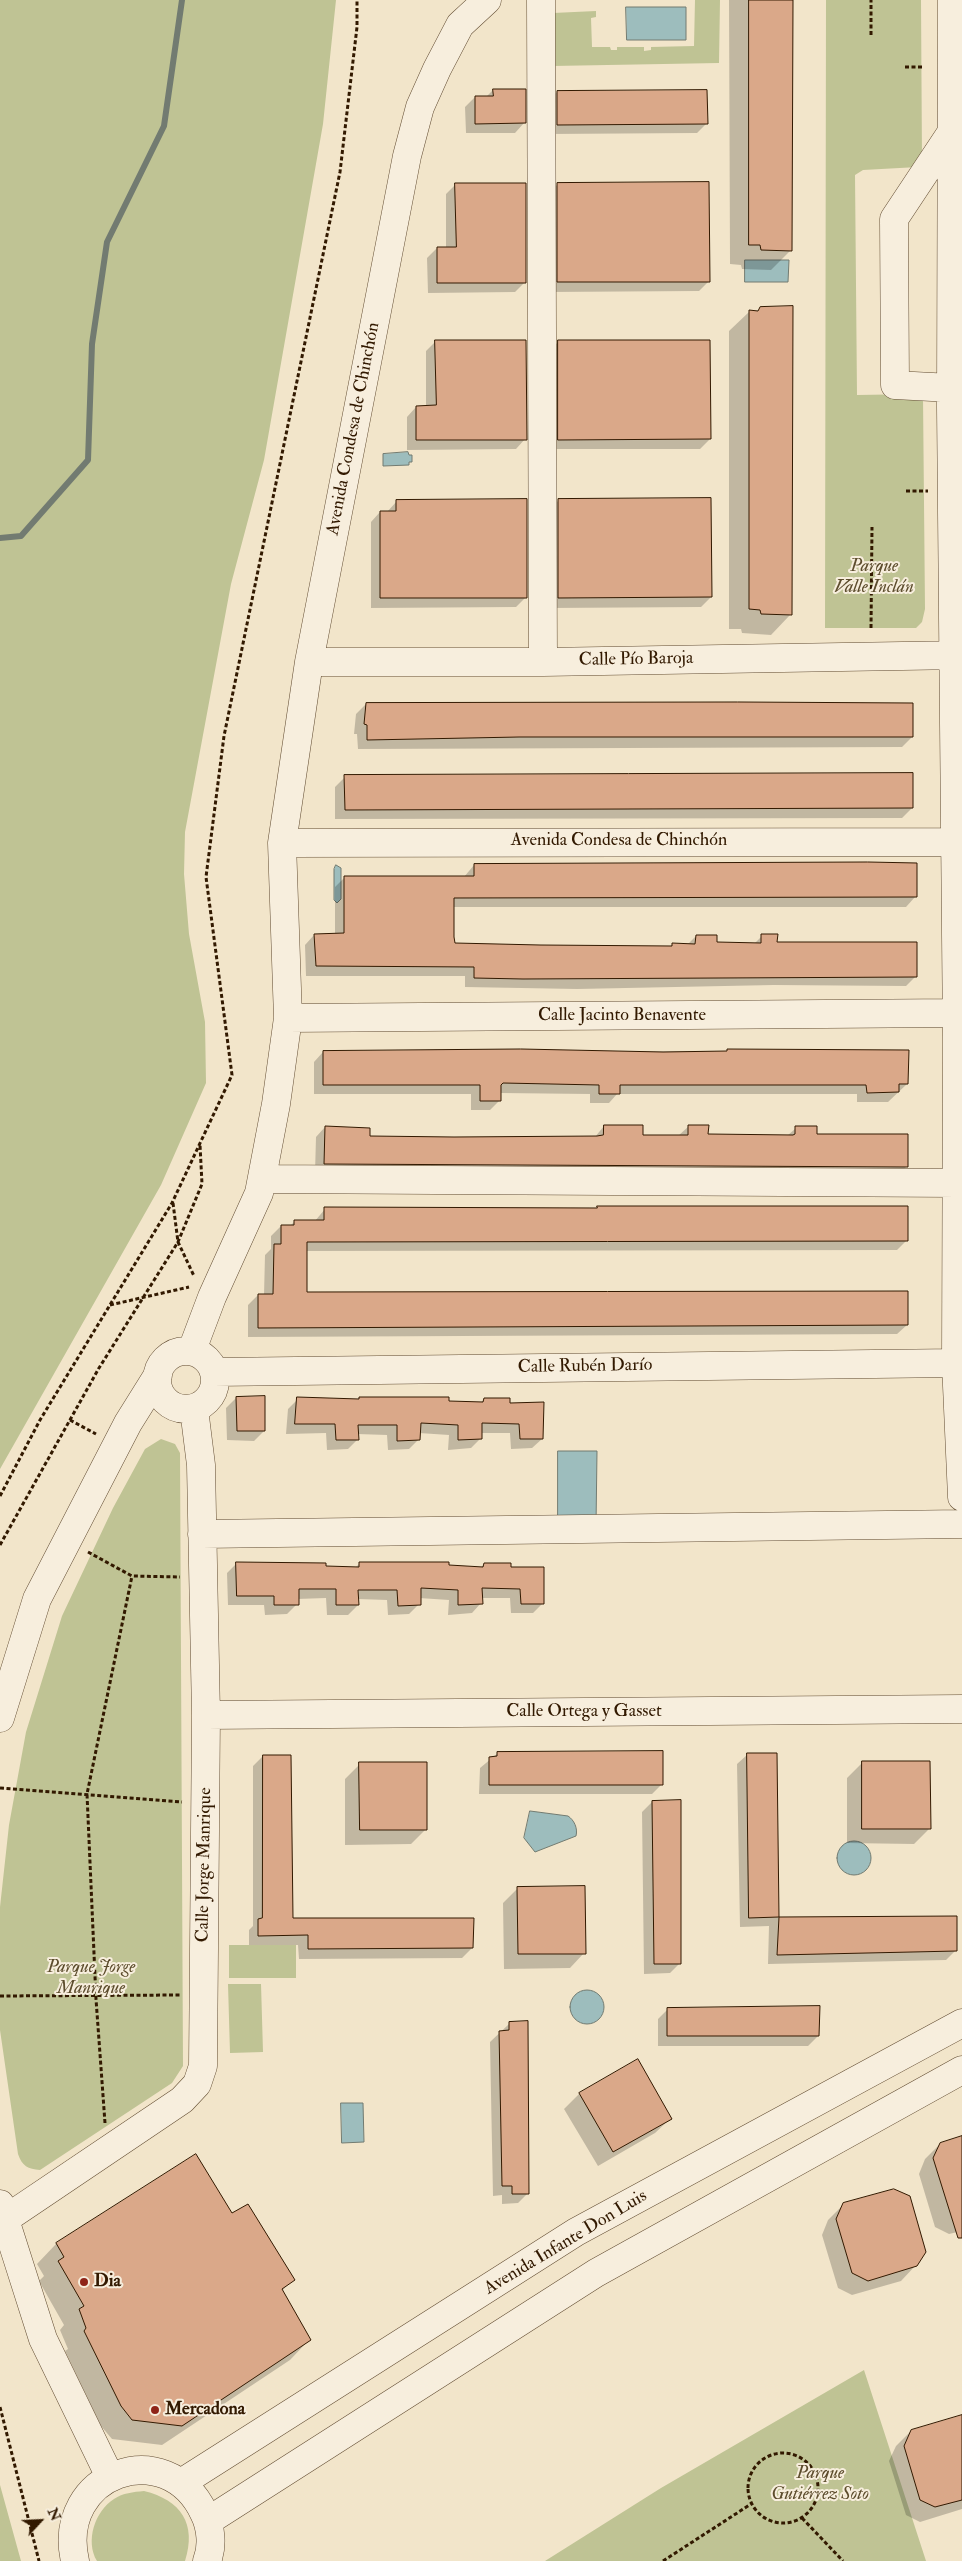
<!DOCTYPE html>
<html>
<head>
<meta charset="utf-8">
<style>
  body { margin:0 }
  #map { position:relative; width:962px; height:2561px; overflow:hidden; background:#f2e5ca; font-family:"IM FELL Double Pica",serif }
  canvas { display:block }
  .north { position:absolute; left:15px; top:2496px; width:50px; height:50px; -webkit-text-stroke:4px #f7eedd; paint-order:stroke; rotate:65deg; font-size:14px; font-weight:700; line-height:20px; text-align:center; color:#321900 }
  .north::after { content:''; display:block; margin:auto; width:18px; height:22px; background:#321900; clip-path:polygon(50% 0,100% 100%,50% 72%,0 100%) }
</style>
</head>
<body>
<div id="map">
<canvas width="962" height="2561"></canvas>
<div class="north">N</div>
</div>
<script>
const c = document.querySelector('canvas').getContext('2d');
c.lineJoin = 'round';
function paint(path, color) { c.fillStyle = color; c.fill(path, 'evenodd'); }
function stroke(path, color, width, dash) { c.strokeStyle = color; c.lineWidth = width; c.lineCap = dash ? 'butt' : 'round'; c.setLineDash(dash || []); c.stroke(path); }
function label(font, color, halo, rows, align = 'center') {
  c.font = font + ' "IM FELL Double Pica",serif'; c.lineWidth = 4; c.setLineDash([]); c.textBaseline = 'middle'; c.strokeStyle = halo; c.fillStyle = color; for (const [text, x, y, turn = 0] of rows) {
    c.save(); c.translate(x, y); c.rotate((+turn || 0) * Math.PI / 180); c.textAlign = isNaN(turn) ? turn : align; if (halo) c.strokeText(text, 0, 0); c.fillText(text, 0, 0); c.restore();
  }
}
const green = new Path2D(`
  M 0,0 L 336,0 L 323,124 L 264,460 L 231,584 L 185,832 L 184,874 L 189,934 L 205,1022 L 206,1083 L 161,1185 L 0,1469 Z
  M 695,0 L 720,0 L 719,63 L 552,66 L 553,13 L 596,11 L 596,17 L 591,18 L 592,47 L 610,47 L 611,50 L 617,50 L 617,47 L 644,47 L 644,51 L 651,50 L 651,47 L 694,46 Z
  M 826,0 L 921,0 L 922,162 L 918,167 L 863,170 L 855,175 L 857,395 L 919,394 L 923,397 L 925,609 L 922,622 L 916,628 L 825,628 Z
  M 161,1439 L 175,1444 L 180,1453 L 183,2066 L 172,2083 L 40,2170 C 28,2169 22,2166 18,2154 L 0,2030 L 0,1907 L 9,1825 L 26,1732 L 62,1616 L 113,1508 L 145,1449 Z
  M 229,1945 L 296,1945 L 296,1978 L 229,1978 Z
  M 228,1984 L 261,1984 L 263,2052 L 230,2053 Z
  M 864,2370 L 926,2561 L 545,2561 L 661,2488 Z
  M 0,2485 L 21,2561 L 0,2561 Z
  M 144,2491 C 181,2500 197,2524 185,2561 L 97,2561 C 85,2541 95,2511 114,2499 C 123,2493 133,2492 144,2491 Z`);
const water = new Path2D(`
  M 626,7 L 686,7 L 686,40 L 627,40 Z
  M 745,260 L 789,260 L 788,282 L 745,282 Z
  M 408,452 L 409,455 L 412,455 L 412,462 L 409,462 L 409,465 L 383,466 L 383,454 Z
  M 336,865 L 341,868 L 341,899 L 337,903 L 334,900 L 334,869 Z
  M 558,1451 L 597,1451 L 596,1526 L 558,1525 Z
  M 530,1811 L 568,1816 C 574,1820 578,1828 576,1836 L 535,1852 L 524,1838 Z
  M837 1858a17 17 0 1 1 34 0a17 17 0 1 1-34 0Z
  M570 2007a17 17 0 1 1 34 0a17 17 0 1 1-34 0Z
  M 341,2103 L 363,2103 L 364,2142 L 342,2143 Z`);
const shadow = new Path2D(`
  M 729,0 L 791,0 L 790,251 L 771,270 L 742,269 L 741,265 L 730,264 Z
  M 493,90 L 524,123 L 515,133 L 466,133 L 465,107 L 475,97 L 486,97 Z
  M 557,92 L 707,123 L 697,133 L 548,134 L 547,102 Z
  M 456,184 L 525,282 L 515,292 L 428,293 L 427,258 L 437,248 L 446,248 L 446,194 Z
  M 558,184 L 709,281 L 699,291 L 548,292 L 548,194 Z
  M 761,308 L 790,615 L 771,635 L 742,633 L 741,629 L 729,629 L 729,331 L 749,312 L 757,312 Z
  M 436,341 L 525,439 L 516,449 L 407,450 L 407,417 L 416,407 L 426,407 L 426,351 Z
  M 558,342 L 710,439 L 700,449 L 549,449 L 548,352 Z
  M 559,500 L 711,597 L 701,607 L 549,608 L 549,510 Z
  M 397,501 L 526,597 L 516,607 L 371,608 L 371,522 L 380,512 L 387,512 Z
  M 366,704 L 912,737 L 902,747 L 358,749 L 357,734 L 354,734 L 356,714 Z
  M 345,777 L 912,808 L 902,818 L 335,819 L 335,787 Z
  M 474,865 L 915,897 L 906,907 L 453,907 L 454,944 L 670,947 L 672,945 L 687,945 L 696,936 L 716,943 L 754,944 L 762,936 L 776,943 L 916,976 L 906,986 L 774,985 L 577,989 L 465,987 L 465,976 L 306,976 L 305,945 L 314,935 L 335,935 L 335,887 L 345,877 L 464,877 Z
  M 908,1051 L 907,1084 L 888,1102 L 857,1102 L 857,1094 L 617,1094 L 609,1103 L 590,1103 L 590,1094 L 500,1093 L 500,1100 L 490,1110 L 471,1110 L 471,1094 L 314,1094 L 314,1062 L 323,1052 Z
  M 604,1126 L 641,1136 L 678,1136 L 689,1126 L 707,1135 L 787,1136 L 796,1128 L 906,1167 L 897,1176 L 315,1173 L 316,1137 L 325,1127 L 369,1137 L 595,1137 Z
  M 325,1209 L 907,1240 L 897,1250 L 306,1251 L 306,1293 L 907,1325 L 897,1334 L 248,1337 L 248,1305 L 258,1295 L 264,1295 L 265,1255 L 271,1249 L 271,1236 L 281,1226 L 290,1226 L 295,1221 L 315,1221 Z
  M 236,1398 L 264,1431 L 254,1441 L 227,1440 L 226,1408 Z
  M 359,1398 L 480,1403 L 485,1399 L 509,1404 L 542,1439 L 532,1448 L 511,1449 L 510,1433 L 481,1433 L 481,1438 L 471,1448 L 448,1450 L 449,1435 L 419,1433 L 419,1439 L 409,1449 L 388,1450 L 387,1435 L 357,1434 L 358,1439 L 348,1449 L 327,1450 L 326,1433 L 286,1434 L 288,1409 L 298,1399 L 357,1401 Z
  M 237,1563 L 355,1568 L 359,1564 L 480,1568 L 485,1564 L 510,1569 L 543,1603 L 533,1613 L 511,1613 L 510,1598 L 481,1598 L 481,1603 L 472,1613 L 448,1615 L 449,1600 L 419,1598 L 419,1604 L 409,1614 L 388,1615 L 387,1600 L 358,1599 L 358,1605 L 348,1615 L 327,1615 L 326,1598 L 297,1599 L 297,1604 L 287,1614 L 265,1615 L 264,1605 L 228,1605 L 227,1573 Z
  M 498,1753 L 662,1784 L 652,1794 L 479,1794 L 480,1768 Z
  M 775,1754 L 778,1918 L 956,1917 L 956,1950 L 946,1960 L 768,1964 L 769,1926 L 740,1927 L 737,1764 L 747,1755 Z
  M 263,1756 L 291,1919 L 472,1948 L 462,1958 L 299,1959 L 298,1945 L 249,1945 L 249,1930 L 253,1926 L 253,1766 Z
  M 862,1763 L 929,1829 L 914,1844 L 847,1843 L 847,1778 Z
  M 360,1764 L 426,1829 L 411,1844 L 345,1845 L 345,1779 Z
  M 652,1802 L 680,1963 L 670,1973 L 644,1974 L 642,1812 Z
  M 518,1888 L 584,1953 L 570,1968 L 504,1969 L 503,1903 Z
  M 668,2009 L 818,2036 L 808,2046 L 658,2046 L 658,2019 Z
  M 509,2024 L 528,2193 L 518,2203 L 502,2204 L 502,2195 L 493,2196 L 490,2042 Z
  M 637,2061 L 670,2119 L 655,2133 L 598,2166 L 564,2109 L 579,2094 Z
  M 962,2137 L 962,2231 L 949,2234 L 935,2227 L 919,2174 L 925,2159 L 940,2144 Z
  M 195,2156 L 231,2215 L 293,2279 L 282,2291 L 309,2340 L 290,2360 L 162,2445 L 112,2439 L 101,2426 L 65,2351 L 68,2349 L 60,2330 L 64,2325 L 39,2281 L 44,2276 L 37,2264 L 56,2244 Z
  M 843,2205 L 916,2265 L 901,2281 L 852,2295 L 838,2288 L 822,2235 L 828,2220 Z
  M 962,2416 L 962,2509 L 920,2522 L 906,2515 L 889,2461 L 896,2446 L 911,2431 Z`);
const stream = new Path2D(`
  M 0,538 L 21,536 L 88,460 L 92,344 L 107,242 L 164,126 L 182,0`);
const building = new Path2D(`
  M 749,0 L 793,0 L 792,251 L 761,250 L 760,245 L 749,245 Z
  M 493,89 L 526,89 L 526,123 L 475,124 L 475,96 L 493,96 Z
  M 707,90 L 708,124 L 557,125 L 557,91 Z
  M 709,182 L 710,282 L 557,282 L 557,183 Z
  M 455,183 L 526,183 L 526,283 L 437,283 L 437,247 L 456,247 Z
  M 793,306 L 792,615 L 761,614 L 760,610 L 749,609 L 749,310 L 758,311 L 760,307 Z
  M 435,340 L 526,340 L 527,440 L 416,440 L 416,406 L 436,405 Z
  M 558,340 L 710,340 L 711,439 L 558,440 Z
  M 711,498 L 712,597 L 558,598 L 558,499 Z
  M 527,499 L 527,598 L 380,598 L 380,511 L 396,511 L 396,500 Z
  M 738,702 L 913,703 L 913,737 L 519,737 L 367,740 L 367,725 L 364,724 L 366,703 Z
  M 913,773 L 913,808 L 345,810 L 344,775 Z
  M 868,862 L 917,863 L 917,897 L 454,898 L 454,937 L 455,943 L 540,945 L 672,946 L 672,943 L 695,944 L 696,935 L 717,935 L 717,942 L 761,943 L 761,934 L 778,934 L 777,942 L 917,942 L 917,977 L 523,979 L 474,978 L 474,967 L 316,966 L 314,934 L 344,933 L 344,876 L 474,876 L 474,864 Z
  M 521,1049 L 663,1052 L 727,1051 L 727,1049 L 909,1050 L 908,1084 L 899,1084 L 899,1092 L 867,1093 L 866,1085 L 620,1085 L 620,1094 L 599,1094 L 599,1085 L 503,1083 L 501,1085 L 501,1101 L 480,1101 L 480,1085 L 323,1085 L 323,1051 Z
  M 604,1125 L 643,1125 L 643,1135 L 688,1135 L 688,1125 L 709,1125 L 708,1134 L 793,1135 L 795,1134 L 795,1126 L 817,1126 L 817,1134 L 908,1134 L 908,1167 L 324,1164 L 325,1126 L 370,1128 L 370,1136 L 454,1137 L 597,1136 L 603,1135 Z
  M 597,1206 L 908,1206 L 908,1241 L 307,1242 L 307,1292 L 908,1291 L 908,1325 L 258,1328 L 258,1294 L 273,1294 L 274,1244 L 281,1244 L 281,1225 L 294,1225 L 294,1220 L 324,1220 L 324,1207 L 597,1208 Z
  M 265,1396 L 265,1431 L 237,1431 L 236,1397 Z
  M 297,1397 L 359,1399 L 359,1397 L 449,1397 L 449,1401 L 483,1402 L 484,1398 L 510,1398 L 510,1403 L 544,1402 L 543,1439 L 520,1439 L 519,1424 L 482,1423 L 482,1439 L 458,1440 L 458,1425 L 421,1423 L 420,1440 L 397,1441 L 397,1425 L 358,1425 L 359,1440 L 336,1440 L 335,1424 L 295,1424 Z
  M 236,1562 L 326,1563 L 326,1566 L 359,1567 L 359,1562 L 449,1562 L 449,1565 L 483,1567 L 484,1563 L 511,1563 L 511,1567 L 544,1567 L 544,1604 L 521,1604 L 520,1589 L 482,1588 L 483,1604 L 458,1605 L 458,1590 L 421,1588 L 421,1605 L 398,1606 L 397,1590 L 358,1590 L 359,1605 L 336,1605 L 336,1589 L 299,1589 L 299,1605 L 274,1605 L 274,1596 L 237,1596 Z
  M 663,1751 L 663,1785 L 489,1785 L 489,1757 L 497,1756 L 497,1752 Z
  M 747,1753 L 777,1753 L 779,1917 L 957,1916 L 957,1951 L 777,1955 L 779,1917 L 749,1918 Z
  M 263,1755 L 291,1755 L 293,1918 L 474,1918 L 473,1948 L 308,1949 L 308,1935 L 258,1936 L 258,1919 L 262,1918 Z
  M 862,1761 L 930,1761 L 931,1829 L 862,1829 Z
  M 359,1762 L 427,1762 L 427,1830 L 360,1830 Z
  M 681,1800 L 681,1964 L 654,1964 L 652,1801 Z
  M 585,1886 L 586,1954 L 518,1954 L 517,1887 Z
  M 820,2006 L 819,2036 L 667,2036 L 667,2008 Z
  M 528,2021 L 529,2194 L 512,2194 L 512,2186 L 502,2186 L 499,2031 L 509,2030 L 509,2022 Z
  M 638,2059 L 672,2119 L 613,2152 L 579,2093 Z
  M 962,2136 L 962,2238 L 958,2238 L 933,2158 L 940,2143 Z
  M 196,2154 L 232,2213 L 248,2204 L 295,2280 L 282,2289 L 311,2340 L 182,2426 L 132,2420 L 121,2406 L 84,2331 L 86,2328 L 79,2309 L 84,2306 L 58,2261 L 64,2257 L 56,2243 Z
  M 894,2189 L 910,2196 L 926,2252 L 917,2266 L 868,2281 L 852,2273 L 836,2219 L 843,2203 Z
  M 962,2415 L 962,2500 L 935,2507 L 920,2500 L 904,2446 L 911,2430 Z`);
const path = new Path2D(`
  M 871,35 L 871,0
  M 905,67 L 922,67
  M 906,491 L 928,491
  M 871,628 L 872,527
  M 173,1203 L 178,1242 L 194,1276
  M 110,1305 L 189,1287
  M 70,1420 L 96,1434
  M 0,1496 L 40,1420 L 172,1203 L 232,1075 L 206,877 L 224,736 L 340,172 L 357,27 L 357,0
  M 0,1545 L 99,1368 L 178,1242 L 202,1184 L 200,1145
  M 88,1552 L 132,1576 L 180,1577
  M 0,1788 L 182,1802
  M 0,1996 L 180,1995
  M 105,2123 L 96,1999 L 87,1794 L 132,1576
  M 0,2407 L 39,2561
  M748 2488a35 35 0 1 1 70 0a35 35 0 1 1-70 0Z
  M 802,2518 L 843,2561
  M 663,2561 L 751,2504`);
const minor = new Path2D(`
  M 541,0 L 543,662
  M 952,0 L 951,407 L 957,1038 L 956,1363 L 962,1497
  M 951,388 L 895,385 L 894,219 L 951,133
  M 309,662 L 543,662 L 962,655
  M 282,843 L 962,842
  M 288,1018 L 957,1013
  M 262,1179 L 957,1183
  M 192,1350 L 212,1297 L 259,1193 L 276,1104 L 288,1018 L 282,843 L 309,662 L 407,156 L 420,107 L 437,69 L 460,25 L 487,0
  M157 1380a29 29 0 1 1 58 0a29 29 0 1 1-58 0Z
  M 214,1372 L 956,1363
  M 202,1534 L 962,1524
  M 206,1715 L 962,1709
  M 0,1718 L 37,1599 L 128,1423 L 158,1375
  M 0,2204 L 43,2339 L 110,2477
  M 4,2220 L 182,2100 L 197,2084 L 203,2066 L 206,1715 L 201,1465 L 194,1409
  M 181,2483 L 576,2232 L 962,2023
  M 208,2521 L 596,2273 L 962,2070
  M 75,2561 C 55,2473 167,2434 204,2513 C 211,2527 213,2546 207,2561`);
const markers = [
  [84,2282,5,"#8f2418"],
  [155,2410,5,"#8f2418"]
];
const streetNames = [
  ["Avenida Condesa de Chinchón",354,429,-79],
  ["Calle Pío Baroja",636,660,-1],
  ["Avenida Condesa de Chinchón",619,841],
  ["Calle Jacinto Benavente",622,1016],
  ["Calle Rubén Darío",585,1367,-1],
  ["Calle Ortega y Gasset",584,1712],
  ["Calle Jorge Manrique",205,1865,-89],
  ["Avenida Infante Don Luis",566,2243,-31]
];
const parkNames = [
  ["Parque",874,567],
  ["Valle Inclán",874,588],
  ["Parque Jorge",91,1968],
  ["Manrique",91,1989],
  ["Parque",820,2474],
  ["Gutiérrez Soto",820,2495]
];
const poiNames = [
  ["Dia",94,2282],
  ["Mercadona",165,2410]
];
paint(green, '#bfc394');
paint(water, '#9dbdbd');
stroke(water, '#727b71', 1);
paint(shadow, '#0003');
stroke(stream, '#727b71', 6);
paint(building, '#daa889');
stroke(building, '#321900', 1);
stroke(minor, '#624c32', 29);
stroke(path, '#321900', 3, [4, 2.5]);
stroke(minor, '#f7eedd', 28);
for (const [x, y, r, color] of markers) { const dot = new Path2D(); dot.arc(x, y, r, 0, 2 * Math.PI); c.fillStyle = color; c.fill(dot); stroke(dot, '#f7eedd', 2); }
label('18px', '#321900', '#f7eedd', streetNames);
label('italic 18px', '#5c4c2c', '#f7eedd', parkNames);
label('bold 18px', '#321900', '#f7eedd', poiNames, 'left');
</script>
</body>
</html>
